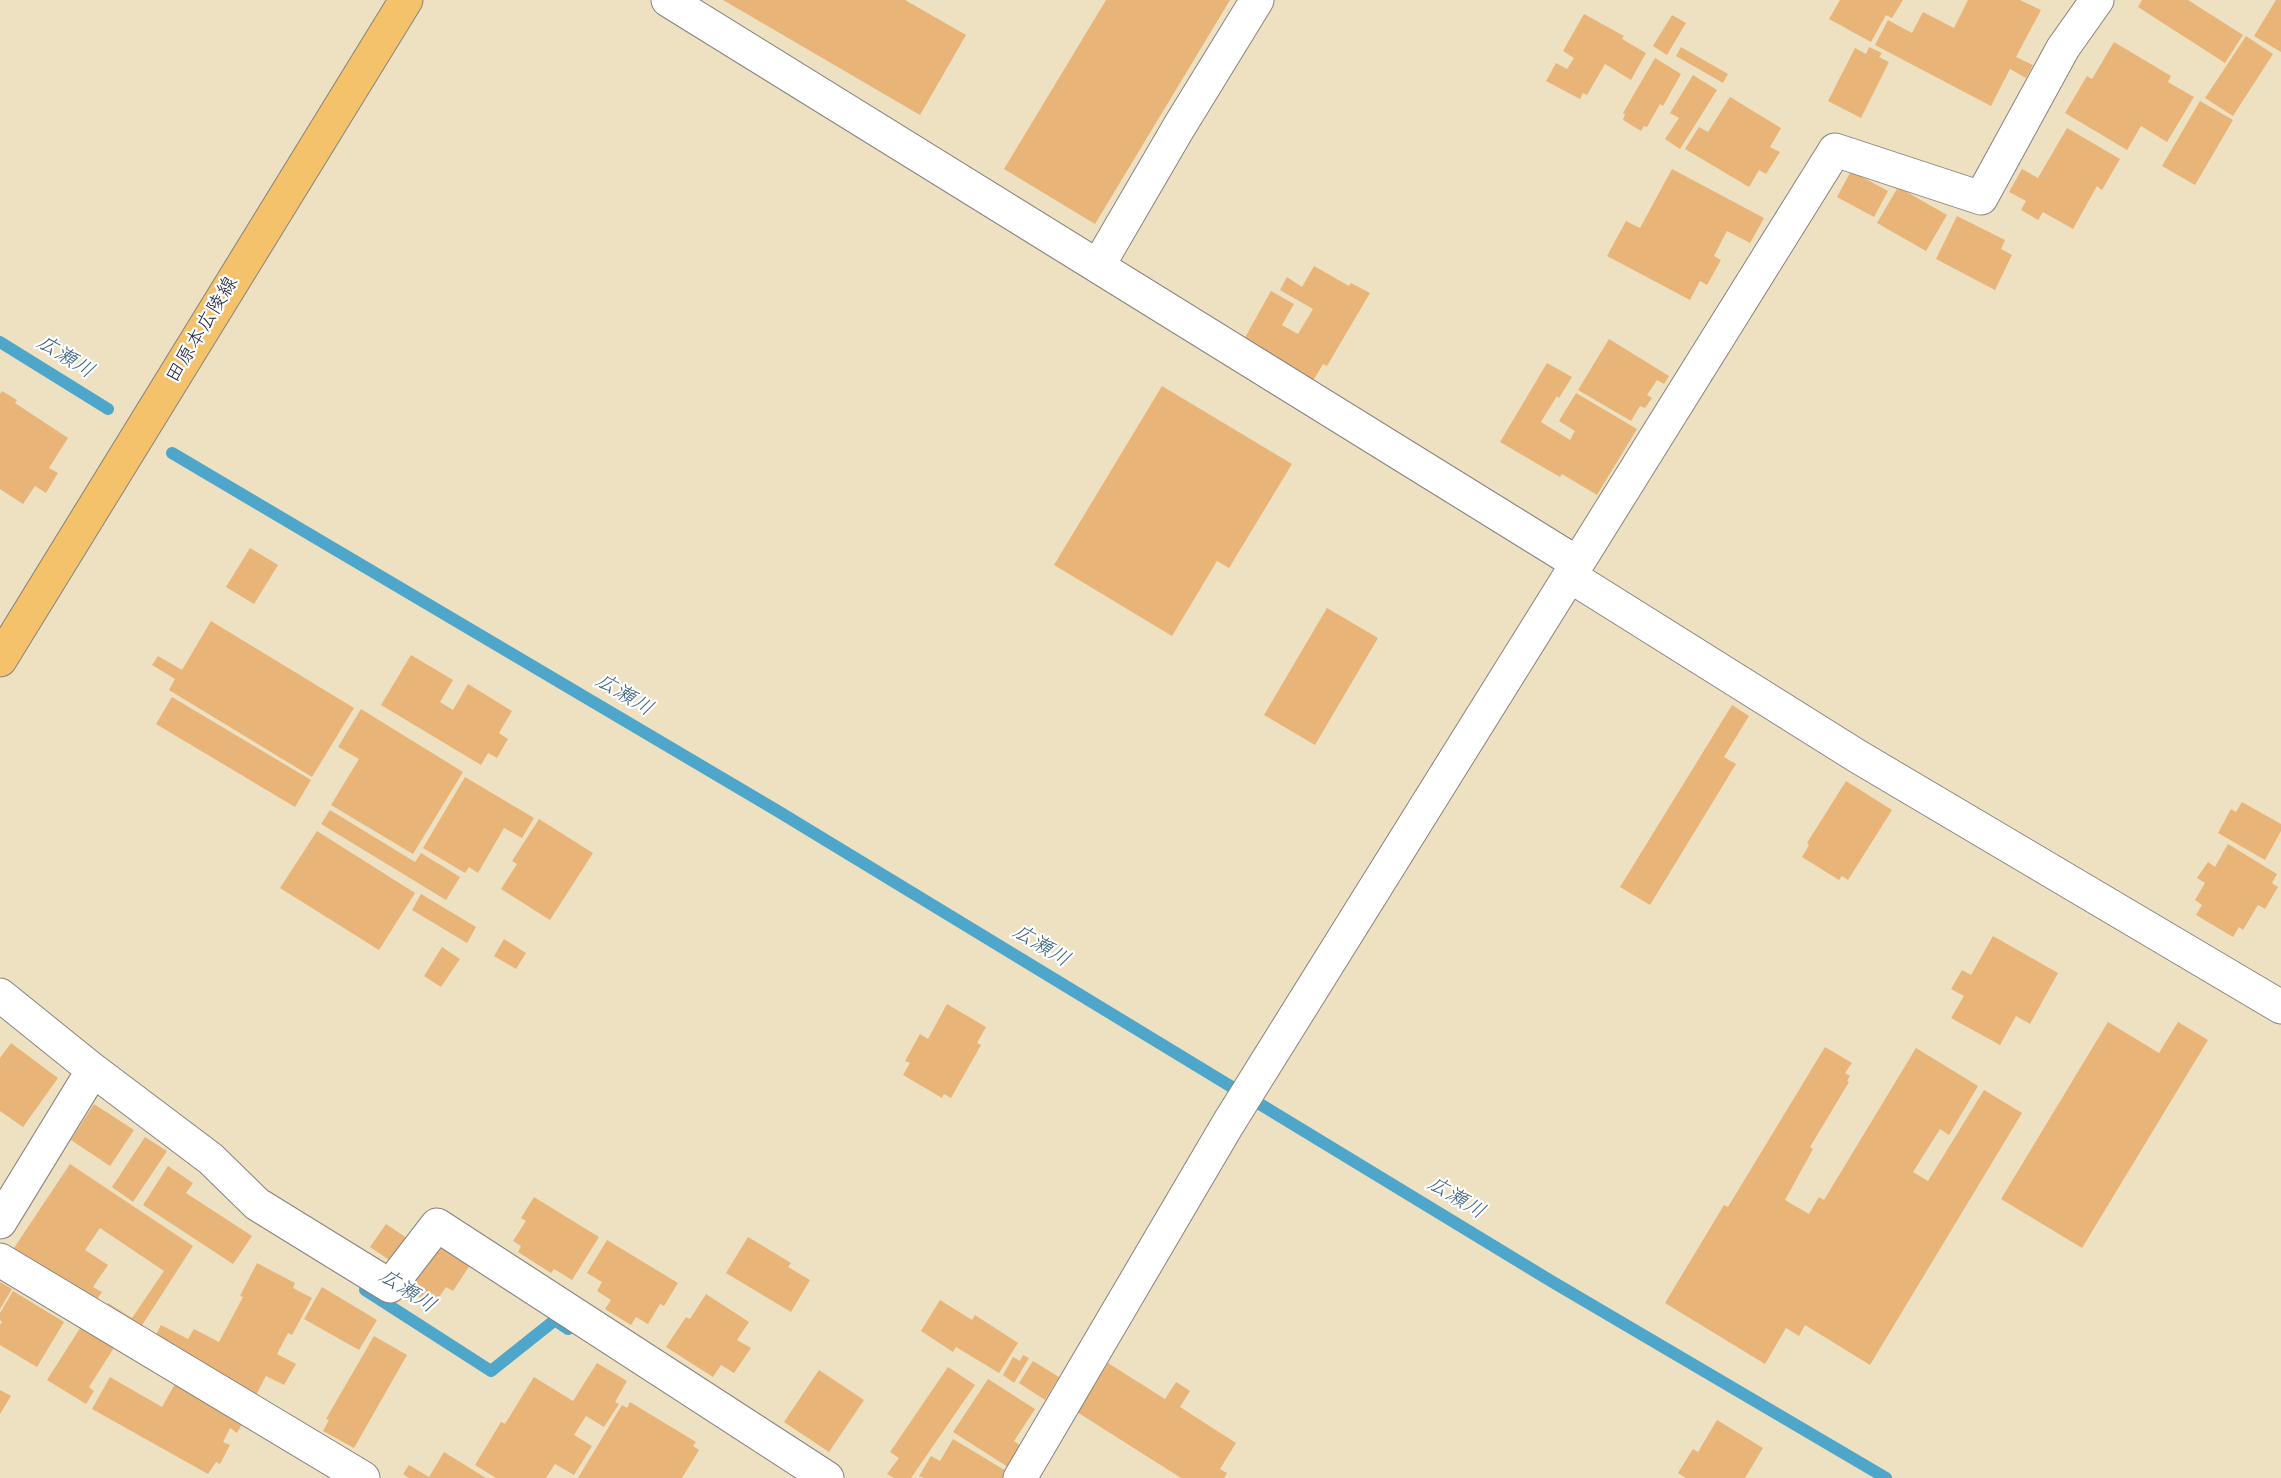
<!DOCTYPE html>
<html>
<head>
<meta charset="utf-8">
<style>
  body { margin:0 }
  canvas { display:block; background:#eee1c2 }
</style>
</head>
<body>
<canvas width="2281" height="1478"></canvas>
<script>
const c = document.querySelector('canvas').getContext('2d');
c.lineJoin = 'round';
function stroke(path, color, width, dash) { c.strokeStyle = color; c.lineWidth = width; c.lineCap = dash ? 'butt' : 'round'; c.setLineDash(dash || []); c.stroke(path); }
function paint(path, color) { c.fillStyle = color; c.fill(path, 'evenodd'); }
function label(font, color, halo, rows, align = 'center') {
  c.font = font + ' "Gochi Hand","Klee One",sans-serif'; c.lineWidth = 4.5; c.setLineDash([]); c.textBaseline = 'middle'; c.strokeStyle = halo; c.fillStyle = color; for (const [text, x, y, turn = 0] of rows) {
    c.save(); c.translate(x, y); c.rotate((+turn || 0) * Math.PI / 180); c.textAlign = isNaN(turn) ? turn : align; if (halo) c.strokeText(text, 0, 0); c.fillText(text, 0, 0); c.restore();
  }
}
const stream = new Path2D(`
  M 0,342 L 108,409
  M 172,453 L 776,810 L 1551,1281 L 1886,1478
  M 365,1290 L 491,1371 L 555,1320 L 568,1329`);
const building = new Path2D(`
  M 723,0 L 905,0 L 966,35 L 920,115 Z
  M 1106,0 L 1230,0 L 1095,224 L 1004,169 Z
  M 1840,0 L 1903,0 L 1892,18 L 1886,15 L 1871,42 L 1829,19 Z
  M 1968,0 L 2020,0 L 2041,10 L 2016,57 L 2033,65 L 2026,78 L 2010,69 L 1991,106 L 1875,45 L 1888,20 L 1912,33 L 1923,12 L 1954,28 Z
  M 2142,0 L 2188,0 L 2243,35 L 2225,63 L 2138,7 Z
  M 2276,0 L 2281,0 L 2281,52 L 2254,36 Z
  M 1584,14 L 1624,36 L 1622,39 L 1646,53 L 1631,80 L 1605,64 L 1587,95 L 1583,93 L 1580,99 L 1546,81 L 1556,63 L 1567,69 L 1574,58 L 1563,51 Z
  M 1672,15 L 1686,23 L 1667,55 L 1653,46 Z
  M 2246,36 L 2273,54 L 2233,116 L 2205,98 Z
  M 2114,42 L 2171,76 L 2168,82 L 2194,97 L 2167,142 L 2141,126 L 2127,150 L 2065,113 L 2087,76 L 2092,79 Z
  M 1681,47 L 1728,74 L 1723,83 L 1676,56 Z
  M 1869,47 L 1882,53 L 1879,57 L 1889,62 L 1861,118 L 1828,101 L 1855,48 L 1866,54 Z
  M 1655,58 L 1681,74 L 1663,106 L 1660,104 L 1647,127 L 1644,126 L 1641,131 L 1623,120 L 1625,114 L 1623,113 Z
  M 1693,75 L 1717,90 L 1680,149 L 1665,139 L 1679,118 L 1670,113 Z
  M 1730,97 L 1781,128 L 1770,147 L 1780,152 L 1766,174 L 1759,170 L 1749,187 L 1685,149 L 1699,127 L 1708,132 Z
  M 2200,101 L 2233,120 L 2195,185 L 2162,166 Z
  M 2067,128 L 2120,159 L 2102,190 L 2097,186 L 2073,229 L 2043,212 L 2038,220 L 2021,210 L 2026,201 L 2009,192 L 2022,169 L 2038,178 Z
  M 1672,169 L 1764,218 L 1750,243 L 1727,231 L 1714,256 L 1721,260 L 1707,285 L 1700,281 L 1690,300 L 1607,256 L 1626,221 L 1640,228 Z
  M 1851,171 L 1888,191 L 1874,217 L 1837,197 Z
  M 1898,187 L 1947,215 L 1926,251 L 1877,223 Z
  M 1957,216 L 2005,240 L 2001,249 L 2012,255 L 1995,290 L 1936,259 Z
  M 1314,266 L 1349,286 L 1351,283 L 1370,293 L 1327,366 L 1323,364 L 1313,381 L 1243,341 L 1271,291 L 1294,304 L 1282,325 L 1298,334 L 1313,309 L 1280,290 L 1287,277 L 1302,287 Z
  M 1609,339 L 1669,376 L 1664,384 L 1657,380 L 1647,395 L 1652,398 L 1645,408 L 1640,406 L 1631,421 L 1578,390 Z
  M 1547,363 L 1572,377 L 1559,398 L 1557,396 L 1541,422 L 1570,440 L 1575,431 L 1559,421 L 1576,393 L 1637,429 L 1597,495 L 1562,474 L 1560,477 L 1500,442 Z
  M 1162,386 L 1292,464 L 1229,568 L 1217,561 L 1172,636 L 1054,565 Z
  M 2,391 L 17,400 L 15,403 L 68,438 L 49,468 L 58,473 L 46,493 L 35,486 L 23,504 L 0,489 L 0,394 Z
  M 250,548 L 278,565 L 254,604 L 226,587 Z
  M 1327,608 L 1378,638 L 1315,745 L 1264,715 Z
  M 211,621 L 354,708 L 312,777 L 169,690 L 175,679 L 152,665 L 158,656 L 182,670 Z
  M 411,655 L 453,680 L 440,702 L 453,710 L 468,684 L 512,711 L 499,733 L 508,739 L 497,758 L 488,753 L 481,765 L 381,705 Z
  M 172,697 L 311,780 L 295,807 L 156,724 Z
  M 1732,705 L 1749,716 L 1724,757 L 1736,764 L 1650,905 L 1620,887 Z
  M 361,709 L 463,772 L 413,854 L 331,805 L 359,759 L 338,747 Z
  M 465,777 L 534,818 L 522,838 L 504,828 L 478,873 L 469,867 L 465,873 L 423,848 Z
  M 1846,781 L 1892,810 L 1848,880 L 1842,876 L 1839,880 L 1802,857 L 1809,845 L 1807,843 Z
  M 2242,802 L 2281,824 L 2281,831 L 2265,860 L 2218,833 L 2231,809 L 2236,812 Z
  M 330,810 L 415,862 L 421,853 L 460,877 L 446,900 L 321,824 Z
  M 539,819 L 593,853 L 550,920 L 501,889 L 517,864 L 512,861 Z
  M 317,831 L 415,893 L 379,950 L 280,888 Z
  M 2228,844 L 2277,874 L 2272,883 L 2278,887 L 2265,909 L 2258,905 L 2243,930 L 2239,927 L 2233,937 L 2196,915 L 2202,905 L 2195,900 L 2205,883 L 2197,878 L 2208,862 L 2215,867 Z
  M 421,894 L 476,927 L 467,943 L 412,910 Z
  M 1993,936 L 2058,973 L 2030,1024 L 2016,1016 L 2000,1045 L 1951,1018 L 1964,996 L 1951,989 L 1962,970 L 1971,975 Z
  M 504,939 L 526,953 L 516,969 L 494,956 Z
  M 442,947 L 460,959 L 441,987 L 424,976 Z
  M 947,1004 L 986,1027 L 977,1043 L 981,1045 L 951,1098 L 944,1094 L 942,1098 L 903,1075 L 910,1063 L 905,1061 L 920,1034 L 928,1039 Z
  M 2108,1022 L 2159,1053 L 2178,1022 L 2208,1040 L 2082,1248 L 2001,1199 Z
  M 11,1043 L 58,1078 L 23,1127 L 0,1111 L 0,1058 Z
  M 1825,1047 L 1852,1063 L 1845,1073 L 1850,1076 L 1847,1081 L 1849,1082 L 1810,1147 L 1813,1149 L 1785,1200 L 1809,1214 L 1819,1197 L 1824,1200 L 1916,1048 L 1978,1086 L 1949,1135 L 1940,1129 L 1913,1172 L 1928,1181 L 1984,1090 L 2022,1113 L 1870,1365 L 1805,1325 L 1799,1336 L 1786,1328 L 1765,1364 L 1665,1303 L 1724,1205 L 1728,1207 Z
  M 94,1104 L 134,1130 L 110,1166 L 71,1140 Z
  M 145,1137 L 167,1151 L 133,1202 L 112,1187 Z
  M 70,1164 L 193,1246 L 139,1330 L 105,1308 L 108,1303 L 132,1318 L 164,1271 L 100,1228 L 85,1250 L 108,1265 L 93,1287 L 102,1292 L 91,1308 L 10,1254 Z
  M 168,1166 L 193,1183 L 186,1193 L 252,1236 L 233,1264 L 143,1205 Z
  M 534,1197 L 599,1237 L 572,1280 L 554,1269 L 551,1273 L 518,1252 L 521,1246 L 513,1241 L 526,1221 L 521,1218 Z
  M 386,1224 L 411,1241 L 395,1264 L 370,1247 Z
  M 748,1237 L 791,1263 L 788,1267 L 810,1280 L 791,1312 L 726,1273 Z
  M 439,1240 L 472,1262 L 453,1291 L 446,1287 L 433,1306 L 406,1289 Z
  M 607,1240 L 678,1283 L 664,1306 L 660,1304 L 648,1324 L 636,1317 L 631,1325 L 605,1309 L 611,1300 L 597,1291 L 602,1282 L 587,1273 Z
  M 257,1263 L 295,1283 L 293,1288 L 312,1298 L 292,1335 L 288,1333 L 277,1354 L 296,1364 L 284,1385 L 266,1376 L 256,1395 L 153,1340 L 161,1325 L 188,1339 L 194,1329 L 219,1342 L 243,1297 L 240,1296 Z
  M 0,1282 L 12,1289 L 0,1309 Z
  M 322,1287 L 377,1320 L 359,1350 L 304,1319 Z
  M 13,1291 L 64,1322 L 37,1367 L 0,1345 L 0,1325 L 2,1322 L 0,1320 L 0,1313 Z
  M 706,1294 L 749,1322 L 737,1340 L 751,1348 L 734,1373 L 721,1365 L 713,1377 L 666,1347 L 686,1317 L 690,1319 Z
  M 940,1300 L 972,1320 L 975,1315 L 1018,1343 L 999,1373 L 956,1347 L 953,1352 L 921,1331 Z
  M 84,1322 L 117,1343 L 89,1387 L 94,1391 L 86,1404 L 47,1380 Z
  M 374,1336 L 407,1355 L 354,1448 L 323,1431 L 329,1420 L 326,1419 Z
  M 1023,1355 L 1029,1358 L 1014,1383 L 1003,1375 L 1013,1357 L 1020,1361 Z
  M 1033,1361 L 1059,1377 L 1045,1400 L 1019,1383 Z
  M 597,1363 L 627,1381 L 615,1402 L 619,1404 L 604,1427 L 586,1416 L 574,1435 L 592,1446 L 574,1475 L 555,1464 L 546,1478 L 496,1478 L 475,1465 L 501,1422 L 505,1424 L 534,1377 L 573,1401 Z
  M 1108,1363 L 1165,1399 L 1176,1382 L 1190,1391 L 1180,1407 L 1236,1443 L 1220,1469 L 1227,1473 L 1224,1478 L 1181,1478 L 1077,1412 Z
  M 948,1367 L 975,1385 L 911,1478 L 894,1478 L 887,1474 L 899,1458 L 890,1452 Z
  M 819,1370 L 864,1400 L 829,1452 L 784,1422 Z
  M 180,1375 L 248,1413 L 237,1433 L 230,1428 L 223,1442 L 230,1445 L 220,1464 L 216,1462 L 208,1474 L 92,1409 L 110,1377 L 162,1407 Z
  M 988,1379 L 1035,1409 L 1014,1441 L 1024,1448 L 1011,1469 L 953,1432 Z
  M 0,1390 L 11,1396 L 0,1414 Z
  M 630,1402 L 696,1442 L 693,1446 L 699,1450 L 682,1478 L 578,1478 L 622,1405 L 627,1408 Z
  M 1717,1420 L 1763,1448 L 1745,1478 L 1686,1478 L 1678,1473 L 1693,1449 L 1698,1452 Z
  M 953,1439 L 1006,1471 L 1002,1478 L 924,1478 L 919,1476 L 931,1456 L 940,1461 Z
  M 444,1452 L 486,1478 L 409,1478 L 403,1474 L 409,1465 L 429,1477 Z`);
const minor = new Path2D(`
  M 668,0 L 1577,563
  M 1098,266 L 1179,127 L 1257,0
  M 1570,576 L 1857,756 L 2281,1007
  M 0,995 L 93,1070 L 211,1159 L 257,1204 L 390,1286 L 437,1225 L 827,1478
  M 0,1222 L 93,1070
  M 0,1260 L 363,1478
  M 1020,1478 L 1228,1124 L 1835,150 L 1981,198 L 2063,48 L 2097,0`);
const major = new Path2D(`
  M 0,660 L 406,0`);
const streetNames = [
  ["田原本広陵線",204,331,-59]
];
const waterNames = [
  ["広瀬川",64,359,32],
  ["広瀬川",623,697,31],
  ["広瀬川",1040,948,31],
  ["広瀬川",1455,1200,31],
  ["広瀬川",406,1293,33]
];
stroke(stream, '#4ea7cb', 12);
paint(building, '#e8b478');
stroke(minor, '#88827e', 35);
stroke(major, '#88827e', 35);
stroke(minor, '#fff', 33);
stroke(major, '#f3c26a', 33);
label('20px', '#22223b', '#fff', streetNames);
label('italic 21px', '#365e7c', '#fff', waterNames);
</script>
</body>
</html>
